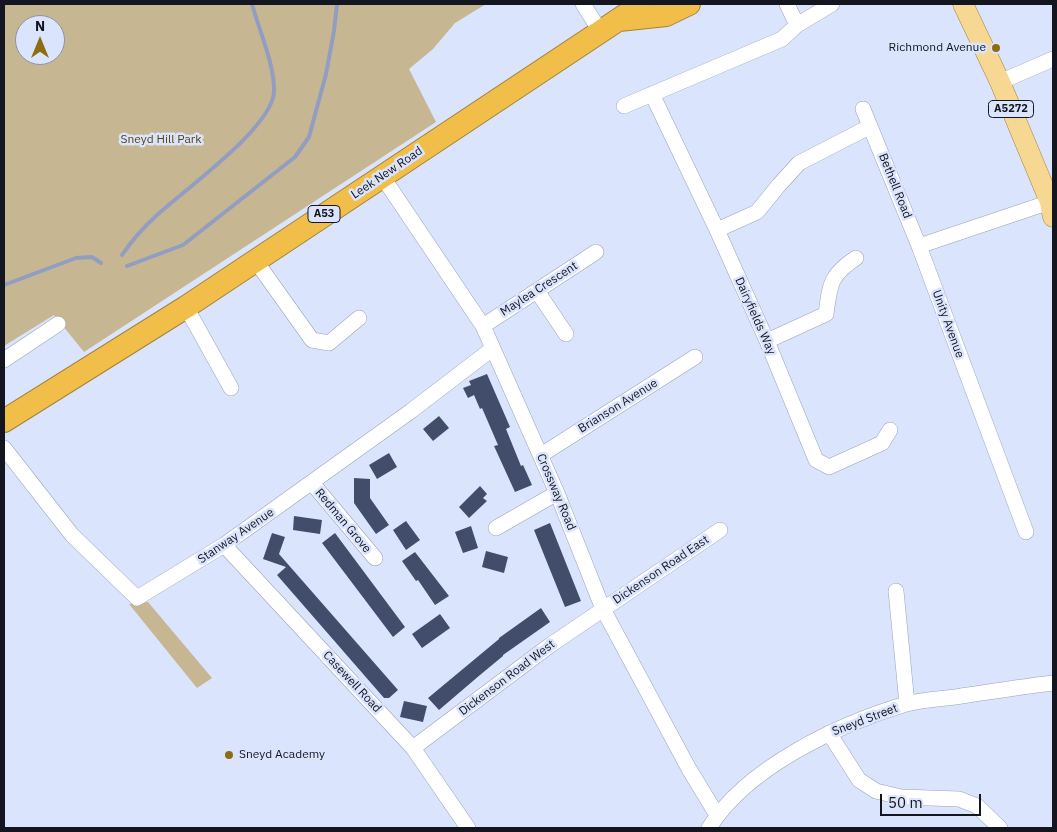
<!DOCTYPE html>
<html>
<head>
<meta charset="utf-8">
<style>
  body { margin:0 }
  #map { position:relative; width:1057px; height:832px; overflow:hidden; background:#dbe4fd; font-family:"IBM Plex Sans",sans-serif }
  canvas { display:block }
  .frame { position:absolute; inset:0; border:5px solid #13161e; pointer-events:none }
  .north { position:absolute; left:15px; top:15px; width:50px; height:50px; box-sizing:border-box; background:#dbe4fd; border:1px solid #8b92a4; border-radius:50%; rotate:0deg; font-size:14px; font-weight:700; line-height:20px; text-align:center; color:#13161e }
  .north::after { content:''; display:block; margin:auto; width:18px; height:22px; background:#8e6c10; clip-path:polygon(50% 0,100% 100%,50% 72%,0 100%) }
  .scale { position:absolute; left:880px; top:794px; width:101px; height:22px; box-sizing:border-box; border:2px solid #13161e; border-top:0; padding-left:6px; font-size:15px; line-height:18px; white-space:nowrap; color:#13161e; -webkit-text-stroke:4px #dbe4fd; paint-order:stroke }
</style>
</head>
<body>
<div id="map">
<canvas width="1057" height="832"></canvas>
<div class="frame"></div>
<div class="north">N</div>
<div class="scale">50 m</div>
</div>
<script>
const c = document.querySelector('canvas').getContext('2d');
c.lineJoin = 'round';
function paint(path, color) { c.fillStyle = color; c.fill(path, 'evenodd'); }
function stroke(path, color, width, dash) { c.strokeStyle = color; c.lineWidth = width; c.lineCap = dash ? 'butt' : 'round'; c.setLineDash(dash || []); c.stroke(path); }
function label(font, color, halo, rows, align = 'center') {
  c.font = font + ' "IBM Plex Sans",sans-serif'; c.lineWidth = 5; c.setLineDash([]); c.textBaseline = 'middle'; c.strokeStyle = halo; c.fillStyle = color; for (const [text, x, y, turn = 0] of rows) {
    c.save(); c.translate(x, y); c.rotate((+turn || 0) * Math.PI / 180); c.textAlign = isNaN(turn) ? turn : align; if (halo) c.strokeText(text, 0, 0); c.fillText(text, 0, 0); c.restore();
  }
}
const green = new Path2D(`
  M 4,4 L 486,4 L 455,23 L 433,49 L 409,69 L 436,122 L 84,352 L 54,315 L 4,346 ZM 25,25 L 55,25 L 55,55 L 25,55 Z
  M 148,602 L 212,678 L 197,688 L 129,604 Z`);
const stream = new Path2D(`
  M 122,255 C 132,240 144,227 157,215 C 184,190 272,128 274,92 C 275,66 259,30 252,4
  M 127,266 L 183,245 L 295,157 L 309,137 L 326,74 L 334,31 L 337,4
  M 4,285 L 76,258 L 92,257 L 101,263`);
const building = new Path2D(`
  M 487,374 L 510,427 L 506,429 L 521,466 L 523,465 L 532,485 L 515,492 L 494,446 L 498,445 L 482,408 L 480,409 L 474,395 L 468,398 L 463,388 L 471,385 L 469,381 Z
  M 439,416 L 449,428 L 433,441 L 423,429 Z
  M 389,453 L 397,467 L 377,479 L 369,465 Z
  M 354,478 L 370,479 L 370,498 L 389,525 L 376,534 L 354,503 Z
  M 480,486 L 487,494 L 483,498 L 487,501 L 469,518 L 459,507 Z
  M 294,516 L 322,520 L 320,534 L 293,530 Z
  M 406,521 L 420,540 L 406,550 L 393,530 Z
  M 550,523 L 581,601 L 565,607 L 534,530 Z
  M 471,526 L 478,548 L 463,553 L 455,532 Z
  M 272,533 L 285,537 L 279,554 L 398,690 L 389,698 L 384,698 L 277,575 L 286,567 L 263,559 Z
  M 335,533 L 405,627 L 393,637 L 322,543 Z
  M 486,551 L 508,557 L 504,573 L 482,567 Z
  M 415,552 L 449,596 L 435,605 L 418,580 L 416,581 L 402,561 Z
  M 541,608 L 550,622 L 503,655 L 503,656 L 480,675 L 439,710 L 428,698 L 499,639 L 499,638 Z
  M 440,614 L 450,628 L 422,648 L 412,634 Z
  M 404,701 L 427,706 L 423,722 L 400,717 Z`);
const minor = new Path2D(`
  M 583,4 L 600,31
  M 787,4 L 797,25
  M 1000,82 L 1053,59
  M 652,94 L 717,230 L 767,341 L 816,460 L 829,467 L 882,443 L 890,430
  M 624,106 L 782,39 L 797,25 L 832,4
  M 863,109 L 919,246 L 1026,532
  M 382,176 L 483,326 L 557,493 L 603,609 L 689,769 L 717,815
  M 717,230 L 757,212 L 779,185 L 799,163 L 869,127
  M 919,246 L 1050,202
  M 255,260 L 312,340 L 329,343 L 359,318
  M 537,291 L 566,334
  M 186,307 L 231,388
  M 483,326 L 596,252
  M 767,341 L 826,314 C 830,284 830,275 856,258
  M 4,360 L 58,324
  M 4,448 L 72,535 L 137,598 L 224,545 L 411,411 L 492,349
  M 541,455 L 695,357
  M 312,483 L 375,558
  M 496,528 L 557,493
  M 224,545 L 413,748 L 468,828
  M 896,591 L 907,704
  M 829,733 L 859,780 L 876,791 L 901,797 L 959,799 L 977,806 L 1000,828
  M 413,748 L 549,646 L 720,530
  M 709,828 C 747,767 839,724 906,704 C 921,700 939,699 955,697 C 988,692 1020,687 1053,683`);
const major = new Path2D(`
  M 963,4 L 1000,82 L 1050,202 L 1053,217`);
const highway = new Path2D(`
  M 619,20 L 666,15 L 689,4
  M 4,421 L 186,307 L 642,4`);
const markers = [
  [996,48,5,"#8e6c10"],
  [229,755,5,"#8e6c10"]
];
const shields = [
  [1011,109,45],
  [324,214,32]
];
const shieldNames = [
  ["A5272",1011,109],
  ["A53",324,214]
];
const poiNames = [
  ["Richmond Avenue",986,48],
  ["Sneyd Academy",239,755,"left"]
];
const parkNames = [
  ["Sneyd Hill Park",161,140]
];
const streetNames = [
  ["Leek New Road",387,173,-34],
  ["Bethell Road",895,186,68],
  ["Maylea Crescent",539,289,-33],
  ["Dairyfields Way",755,316,66],
  ["Unity Avenue",948,324,70],
  ["Brianson Avenue",618,406,-32],
  ["Crossway Road",556,492,67],
  ["Redman Grove",343,521,50],
  ["Stanway Avenue",236,536,-34],
  ["Dickenson Road East",661,570,-34],
  ["Dickenson Road West",507,678,-37],
  ["Casewell Road",352,682,47],
  ["Sneyd Street",865,720,-21]
];
paint(green, '#c7b692');
stroke(stream, '#929ec1', 4);
paint(building, '#424d6c');
stroke(minor, '#9aa2ba', 16);
stroke(major, '#a3833a', 21);
stroke(highway, '#a3833a', 24);
stroke(minor, '#fff', 15);
stroke(major, '#f6d892', 20);
stroke(highway, '#f0be49', 22);
for (const [x, y, r, color] of markers) { const dot = new Path2D(); dot.arc(x, y, r, 0, 2 * Math.PI); c.fillStyle = color; c.fill(dot); stroke(dot, '#dbe4fd', 2); }
for (const [x, y, w] of shields) { const box = new Path2D(); box.roundRect(x - w / 2, y - 8.5, w, 17, 4); c.fillStyle = '#dbe4fd'; c.fill(box); stroke(box, '#13161e', 1); }
label('bold 11px', '#13161e', null, shieldNames);
label('12px', '#13161e', '#dbe4fd', poiNames, 'right');
label('12px', '#564316', '#dbe4fd', parkNames);
label('12px', '#13161e', '#dbe4fd', streetNames);
</script>
</body>
</html>
